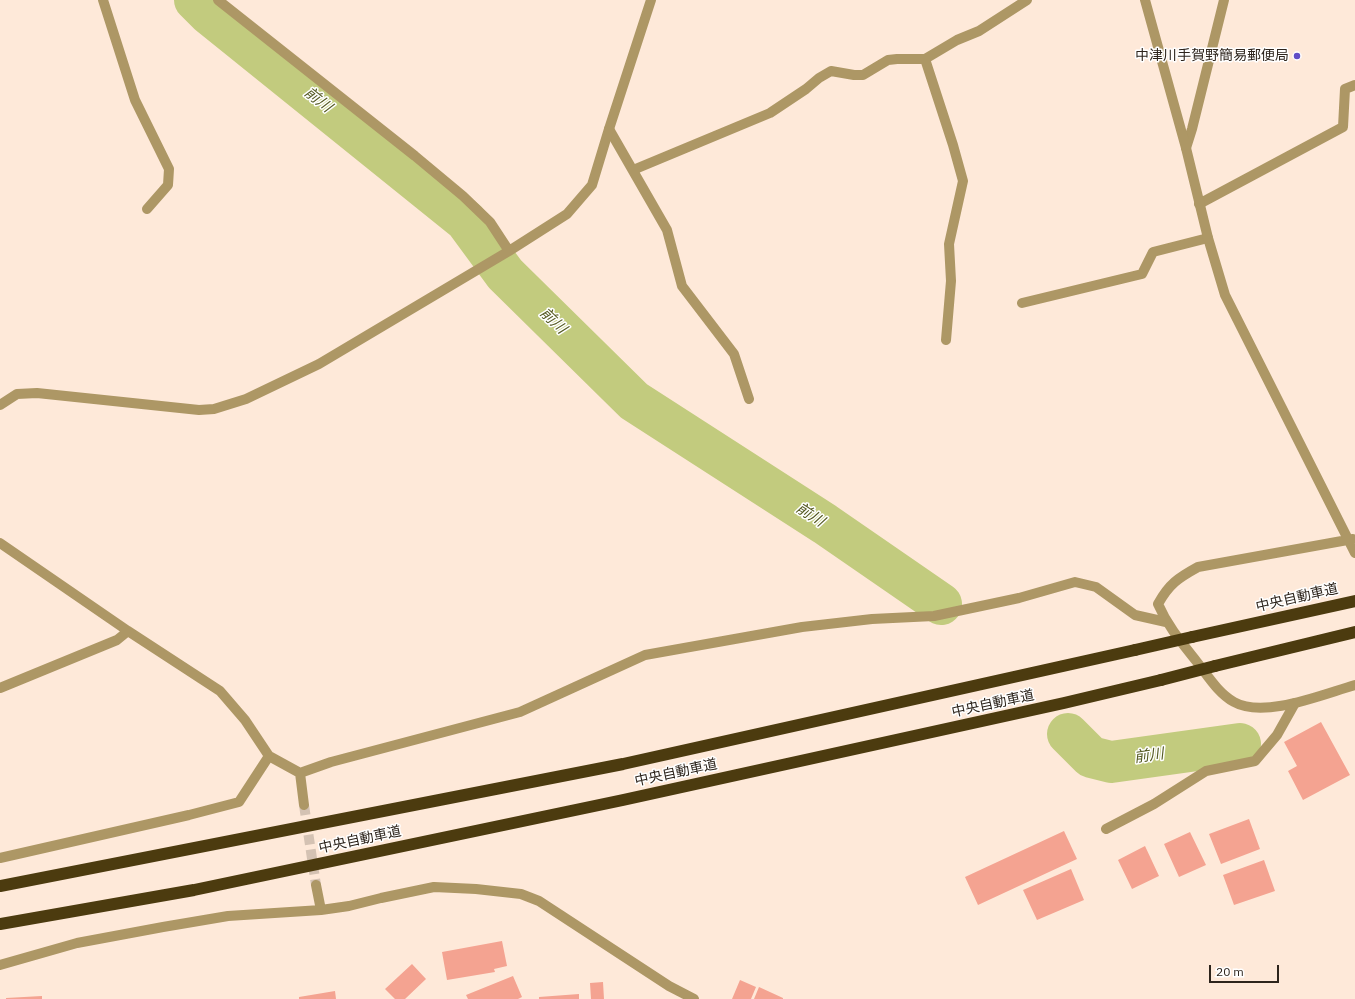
<!DOCTYPE html>
<html>
<head>
<meta charset="utf-8">
<style>
  body { margin:0 }
  #map { position:relative; width:1355px; height:999px; overflow:hidden; background:#fee9d9; font-family:"IBM Plex Sans",sans-serif }
  canvas { display:block }
  .scale { position:absolute; left:1209px; top:965px; width:70px; height:18px; box-sizing:border-box; border:2px solid #2d241c; border-top:0; padding-left:5px; font-size:12px; line-height:14px; white-space:nowrap; color:#2d241c; -webkit-text-stroke:3px #fff; paint-order:stroke }
</style>
</head>
<body>
<div id="map">
<canvas width="1355" height="999"></canvas>
<div class="scale">20 m</div>
</div>
<script>
const c = document.querySelector('canvas').getContext('2d');
c.lineJoin = 'round';
function stroke(path, color, width, dash) { c.strokeStyle = color; c.lineWidth = width; c.lineCap = dash ? 'butt' : 'round'; c.setLineDash(dash || []); c.stroke(path); }
function paint(path, color) { c.fillStyle = color; c.fill(path, 'evenodd'); }
function label(font, color, halo, rows, align = 'center') {
  c.font = font + ' "IBM Plex Sans","Noto Sans JP",sans-serif'; c.lineWidth = 3; c.setLineDash([]); c.textBaseline = 'middle'; c.strokeStyle = halo; c.fillStyle = color; for (const [text, x, y, turn = 0] of rows) {
    c.save(); c.translate(x, y); c.rotate((+turn || 0) * Math.PI / 180); c.textAlign = isNaN(turn) ? turn : align; if (halo) c.strokeText(text, 0, 0); c.fillText(text, 0, 0); c.restore();
  }
}
const river = new Path2D(`
  M 195,0 L 209,14 L 466,221 L 505,274 L 634,401 L 825,524 L 941,604
  M 1068,734 L 1091,757 L 1111,762 L 1240,744`);
const building = new Path2D(`
  M 1321,722 L 1350,775 L 1303,800 L 1288,771 L 1297,766 L 1284,742 Z
  M 1249,819 L 1260,849 L 1221,864 L 1209,834 Z
  M 1064,831 L 1077,859 L 978,905 L 965,877 Z
  M 1190,832 L 1206,865 L 1179,877 L 1164,844 Z
  M 1145,846 L 1159,876 L 1132,889 L 1118,860 Z
  M 1264,860 L 1275,891 L 1234,905 L 1223,875 Z
  M 1071,869 L 1084,900 L 1037,920 L 1023,890 Z
  M 502,941 L 507,966 L 494,969 L 495,972 L 447,980 L 442,952 Z
  M 412,964 L 426,979 L 405,999 L 395,999 L 385,989 Z
  M 513,976 L 522,997 L 518,999 L 468,999 L 466,995 Z
  M 740,980 L 756,987 L 751,999 L 732,999 Z
  M 603,982 L 604,999 L 591,999 L 590,983 Z
  M 759,987 L 783,998 L 783,999 L 754,999 Z
  M 335,991 L 336,999 L 299,999 L 299,997 Z
  M 579,994 L 579,999 L 539,999 L 539,997 Z
  M 42,996 L 42,999 L 6,999 L 6,998 Z`);
const minorTunnel = new Path2D(`
  M 304,805 L 316,885`);
const service = new Path2D(`
  M 925,59 L 953,145 L 963,181 L 949,244 L 951,281 L 946,340
  M 609,129 L 667,230 L 682,286 L 734,354 L 749,399
  M 1186,148 L 1192,129 L 1224,0
  M 633,170 L 770,113 L 806,89 L 819,78 L 831,71 L 854,75 L 863,75 L 888,60 L 897,59 L 925,59 L 957,40 L 979,31 L 1027,0
  M 1199,204 L 1343,127 L 1345,89 L 1355,85
  M 1022,303 L 1142,274 L 1153,252 L 1208,238
  M 1106,829 L 1154,804 L 1206,771 L 1255,761 L 1277,735 L 1295,703`);
const minor = new Path2D(`
  M 103,0 L 135,100 L 169,169 L 168,185 L 147,209
  M 218,0 L 415,156 L 463,196 L 490,222 L 509,251
  M 1145,0 L 1186,148 L 1208,238 L 1225,295 L 1355,553
  M 0,405 L 17,394 L 37,393 L 199,410 L 214,409 L 246,399 L 319,364 L 509,251 L 567,214 L 592,185 L 609,129 L 651,0
  M 1353,539 L 1198,567 C 1178,578 1169,584 1158,604 C 1168,627 1182,643 1197,662 C 1208,676 1218,693 1234,702 C 1264,719 1323,694 1355,685
  M 0,543 L 128,631 L 220,691 L 245,720 L 269,756 L 300,773 L 331,762 L 520,712 L 645,655 L 802,627 L 872,619 L 934,616 L 1019,598 L 1075,582 L 1096,587 L 1135,615 L 1166,622
  M 0,688 L 117,640 L 128,631
  M 300,773 L 304,805
  M 0,858 L 189,815 L 239,802 L 269,756
  M 316,885 L 321,910
  M 0,965 L 77,943 L 163,927 L 228,916 L 321,910 L 349,906 L 381,898 L 434,887 L 476,889 L 521,894 L 539,901 L 669,986 L 694,999`);
const motorway = new Path2D(`
  M 1192,637 L 1355,601
  M 1215,666 L 1355,632
  M 0,886 L 623,764 L 1135,650
  M 0,924 L 194,890 L 623,800 L 1064,703 L 1161,680`);
const motorwayBridge = new Path2D(`
  M 1135,650 L 1192,637
  M 1161,680 L 1215,666`);
const markers = [
  [1297,56,4,"#614dc6"]
];
const poiNames = [
  ["中津川手賀野簡易郵便局",1289,56]
];
const streetNames = [
  ["中央自動車道",1297,598,-13],
  ["中央自動車道",993,704,-12],
  ["中央自動車道",676,773,-12],
  ["中央自動車道",360,840,-12]
];
const waterNames = [
  ["前川",318,100,39],
  ["前川",553,321,44],
  ["前川",810,515,33],
  ["前川",1149,756,-8]
];
stroke(river, '#c2cb7e', 42);
paint(building, '#f4a391');
stroke(minorTunnel, '#d4c2b3', 10, [10, 5]);
stroke(service, '#ad9765', 10);
stroke(minor, '#ad9765', 10);
stroke(motorway, '#4c3b0f', 12);
stroke(motorwayBridge, '#4c3b0f', 12);
for (const [x, y, r, color] of markers) { const dot = new Path2D(); dot.arc(x, y, r, 0, 2 * Math.PI); c.fillStyle = color; c.fill(dot); stroke(dot, '#fff', 1.5); }
label('14px', '#2d241c', '#fff', poiNames, 'right');
label('14px', '#2d241c', '#fff', streetNames);
label('italic 15px', '#545922', '#fff', waterNames);
</script>
</body>
</html>
